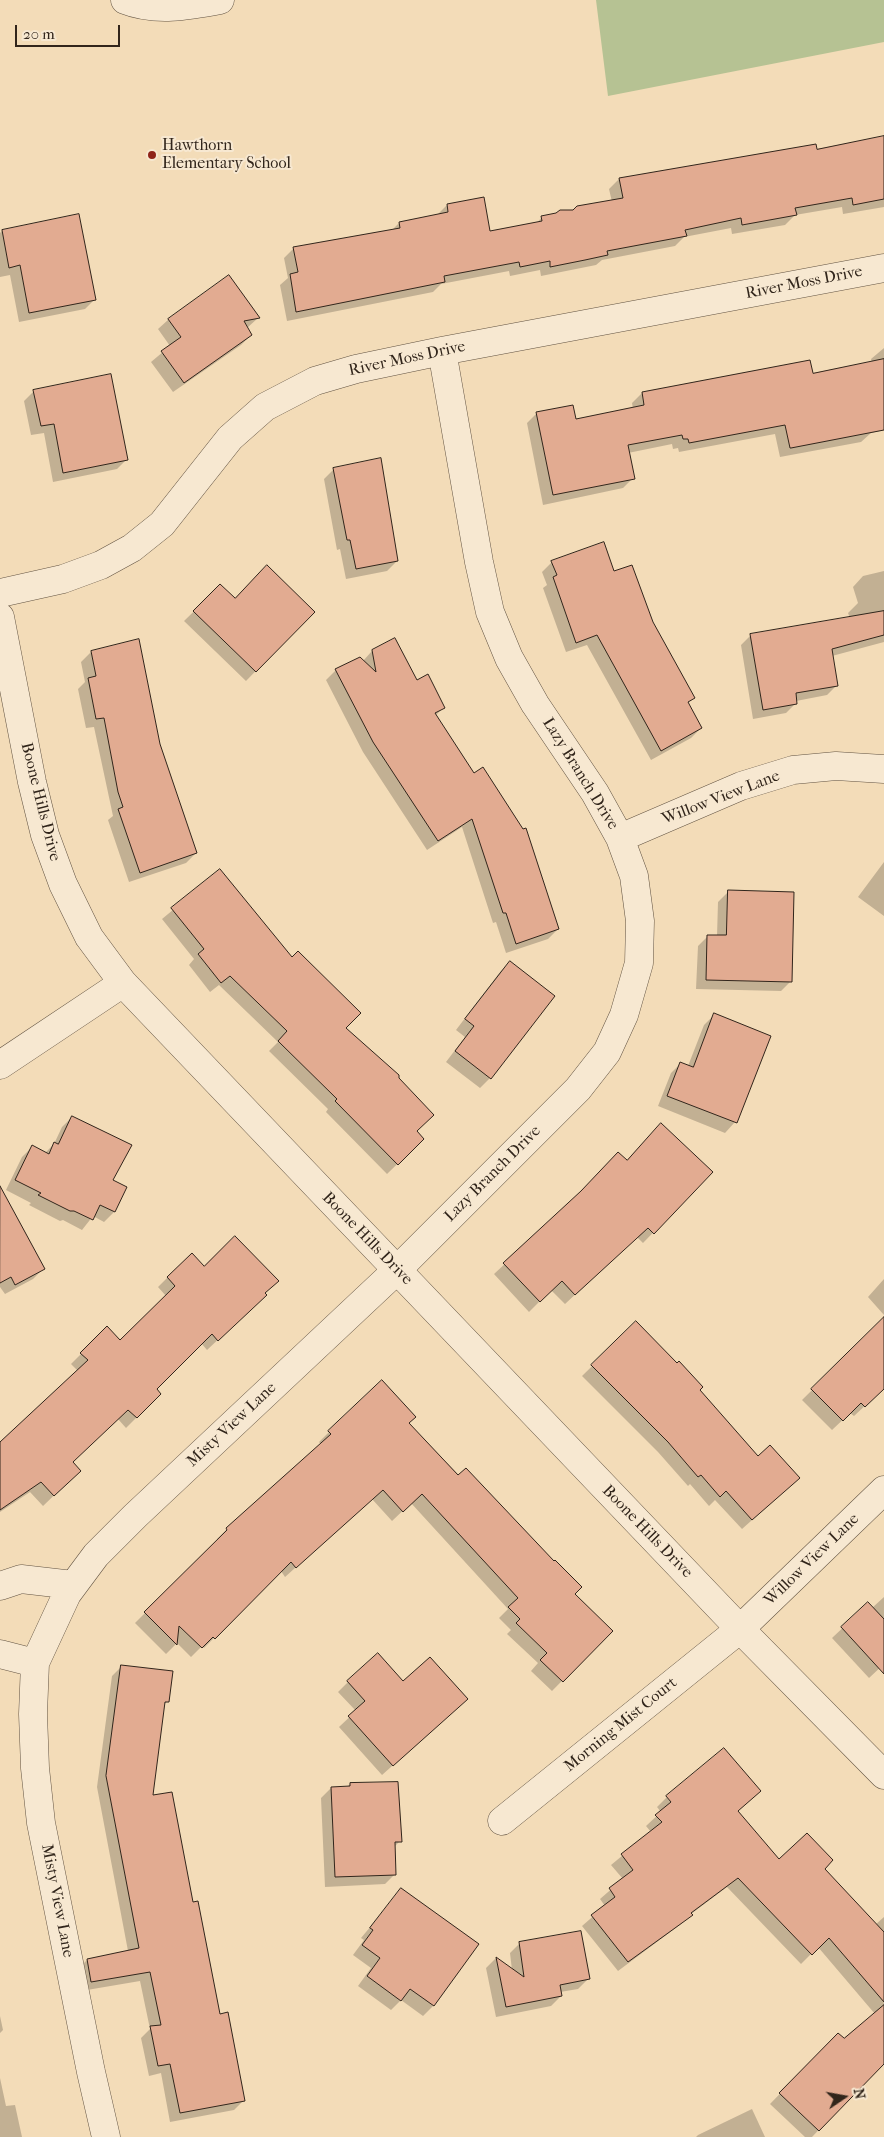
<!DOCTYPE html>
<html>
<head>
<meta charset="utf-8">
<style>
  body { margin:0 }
  #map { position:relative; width:884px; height:2137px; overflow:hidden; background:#f3dcb8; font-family:"IM FELL French Canon",serif }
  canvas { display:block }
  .north { position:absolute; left:819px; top:2072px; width:50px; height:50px; -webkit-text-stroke:4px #f7e8d1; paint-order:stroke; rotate:78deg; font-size:14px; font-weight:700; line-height:20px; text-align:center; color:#31251b }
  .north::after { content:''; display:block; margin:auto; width:18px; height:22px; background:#31251b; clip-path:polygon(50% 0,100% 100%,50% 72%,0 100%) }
  .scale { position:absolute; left:15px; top:25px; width:105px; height:22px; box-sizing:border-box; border:2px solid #31251b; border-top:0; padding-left:6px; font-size:15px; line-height:18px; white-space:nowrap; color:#31251b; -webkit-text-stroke:4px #f7e8d1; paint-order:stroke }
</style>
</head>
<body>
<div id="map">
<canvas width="884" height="2137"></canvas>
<div class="north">N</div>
<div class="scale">20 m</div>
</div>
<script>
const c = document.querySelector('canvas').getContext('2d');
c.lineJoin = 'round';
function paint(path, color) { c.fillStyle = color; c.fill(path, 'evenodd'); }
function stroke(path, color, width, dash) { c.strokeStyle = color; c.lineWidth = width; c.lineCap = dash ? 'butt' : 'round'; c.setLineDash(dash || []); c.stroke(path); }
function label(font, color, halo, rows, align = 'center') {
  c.font = font + ' "IM FELL French Canon",serif'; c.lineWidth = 4; c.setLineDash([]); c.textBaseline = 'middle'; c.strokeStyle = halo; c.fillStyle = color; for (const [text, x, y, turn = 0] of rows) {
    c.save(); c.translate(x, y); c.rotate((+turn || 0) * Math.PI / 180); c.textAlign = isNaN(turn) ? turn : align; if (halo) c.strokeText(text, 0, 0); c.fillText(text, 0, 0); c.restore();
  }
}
const green = new Path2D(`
  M 596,0 L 884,0 L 884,42 L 608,96 Z`);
const shadow = new Path2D(`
  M 884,138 L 884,207 L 843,214 L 842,207 L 795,215 L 785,225 L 732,234 L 731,228 L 684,237 L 675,246 L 602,260 L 596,265 L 541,276 L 540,270 L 510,276 L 509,271 L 441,284 L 433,292 L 287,321 L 280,285 L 288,278 L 284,258 L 294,248 L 392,230 L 399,223 L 437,215 L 447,205 L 489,232 L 536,224 L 542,217 L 612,202 L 609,189 L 619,179 L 816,150 Z
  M 2,231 L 95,299 L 85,309 L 19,322 L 10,275 L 0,277 L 0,233 Z
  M 229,277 L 258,318 L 247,328 L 251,335 L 241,345 L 173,392 L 151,362 L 170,346 L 158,329 L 168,320 Z
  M 884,348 L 884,430 L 871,433 L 861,442 L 780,457 L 775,434 L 679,452 L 678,448 L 673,449 L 672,444 L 628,453 L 633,478 L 623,488 L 543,505 L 527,423 L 537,413 L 575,420 L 633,409 L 632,403 L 642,393 L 809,362 L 812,374 L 872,363 L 871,359 Z
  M 34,391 L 127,459 L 117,469 L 53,482 L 44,433 L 31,435 L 24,401 Z
  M 334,469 L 397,561 L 387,571 L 346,579 L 340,549 L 337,550 L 324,479 Z
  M 552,562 L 614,572 L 652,623 L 694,698 L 687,704 L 701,728 L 691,738 L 651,760 L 587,645 L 566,652 L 543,588 L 547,585 L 542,572 Z
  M 884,571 L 884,642 L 832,656 L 837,685 L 827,695 L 796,701 L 796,703 L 786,713 L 753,719 L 741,645 L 751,635 L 850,618 L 848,613 L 858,603 L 853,587 L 863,576 Z
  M 220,586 L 235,600 L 313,612 L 246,681 L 184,621 Z
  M 395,640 L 417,682 L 444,707 L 435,716 L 474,775 L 558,929 L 548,939 L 506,953 L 496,922 L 493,923 L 462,827 L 427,850 L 363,752 L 326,680 L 336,670 L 363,661 L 372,651 Z
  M 138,641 L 159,744 L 196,853 L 186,863 L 129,882 L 108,820 L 113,816 L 94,727 L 86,728 L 78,689 L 85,682 L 81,662 L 91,652 Z
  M 884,862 L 884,916 L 858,897 Z
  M 220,871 L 344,1028 L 415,1131 L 423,1139 L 387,1174 L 326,1112 L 328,1109 L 269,1051 L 278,1042 L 219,985 L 210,992 L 189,965 L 194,959 L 162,919 Z
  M 728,892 L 791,981 L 781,991 L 696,989 L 698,946 L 708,936 L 717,936 L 718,902 Z
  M 510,962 L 490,1078 L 480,1088 L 446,1062 L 465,1037 L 456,1030 L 500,972 Z
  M 714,1015 L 770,1037 L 735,1122 L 725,1133 L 658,1106 L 671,1073 L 681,1063 L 688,1066 L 704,1025 Z
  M 72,1117 L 112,1180 L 126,1188 L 114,1212 L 104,1222 L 93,1216 L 82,1230 L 63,1220 L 60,1221 L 29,1205 L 31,1203 L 6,1190 L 22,1157 L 32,1147 L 45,1153 L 54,1144 L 62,1127 Z
  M 626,1161 L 712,1172 L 643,1243 L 637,1237 L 565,1304 L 551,1290 L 529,1312 L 494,1274 L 578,1196 Z
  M 0,1216 L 43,1269 L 33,1279 L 5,1294 L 0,1287 Z
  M 204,1268 L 264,1294 L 255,1305 L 207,1350 L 201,1343 L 155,1389 L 160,1394 L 126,1428 L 118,1419 L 71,1462 L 70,1480 L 43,1506 L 30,1492 L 0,1512 L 0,1444 L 78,1371 L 71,1364 L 107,1328 L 120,1341 L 166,1296 L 158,1287 L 168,1277 Z
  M 884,1279 L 884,1315 L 868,1297 Z
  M 884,1319 L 884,1388 L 854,1416 L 850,1413 L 832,1430 L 802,1400 Z
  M 636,1323 L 758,1458 L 788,1488 L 742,1529 L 715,1500 L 709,1506 L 690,1484 L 688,1486 L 658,1452 L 582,1376 Z
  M 408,1423 L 611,1631 L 552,1691 L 531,1671 L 538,1663 L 507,1634 L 511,1630 L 499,1618 L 508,1609 L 411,1503 L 392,1521 L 372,1499 L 285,1577 L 281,1571 L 204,1648 L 202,1646 L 191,1657 L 177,1643 L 166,1654 L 135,1623 L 218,1540 L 217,1539 L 227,1529 L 322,1445 L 319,1442 L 329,1432 Z
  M 884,1597 L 884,1664 L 869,1678 L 832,1638 L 868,1604 L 872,1608 Z
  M 122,1666 L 168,1701 L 163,1705 L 152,1797 L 192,1903 L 219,2015 L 244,2100 L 234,2110 L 170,2122 L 161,2073 L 149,2076 L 141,2038 L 150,2029 L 140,1981 L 81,1991 L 77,1970 L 87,1960 L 128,1951 L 97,1787 L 112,1676 Z
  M 348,1682 L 403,1683 L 456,1709 L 382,1775 L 339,1727 L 356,1711 L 338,1692 Z
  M 350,1784 L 400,1841 L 394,1847 L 395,1874 L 385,1884 L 325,1887 L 321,1798 L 331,1788 L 346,1788 Z
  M 760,1791 L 737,1812 L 779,1861 L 823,1869 L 875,1925 L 884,1917 L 884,2053 L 875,2071 L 812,2137 L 805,2137 L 770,2104 L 838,2034 L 843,2039 L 875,2014 L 818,1947 L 801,1964 L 727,1887 L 691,1914 L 681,1924 L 618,1971 L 582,1926 L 605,1906 L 600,1899 L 623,1879 L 611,1865 L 651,1832 L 646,1826 L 661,1812 L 657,1807 L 667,1797 Z
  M 401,1890 L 477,1945 L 433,2006 L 423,2016 L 401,2000 L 391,2010 L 358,1986 L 371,1968 L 353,1955 L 364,1940 L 361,1938 Z
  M 520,1943 L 588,1979 L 578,1989 L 560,1992 L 561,1996 L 551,2006 L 496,2017 L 486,1968 L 496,1958 L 512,1970 L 510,1953 Z
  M 0,2016 L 3,2030 L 0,2033 Z
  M 0,2078 L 6,2106 L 15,2105 L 22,2137 L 0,2137 Z
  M 752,2109 L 765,2137 L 696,2137 L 698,2135 Z`);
const building = new Path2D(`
  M 884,136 L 884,199 L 853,205 L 852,198 L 795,208 L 797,215 L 742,225 L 741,218 L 685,230 L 687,236 L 607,251 L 608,255 L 585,260 L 550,267 L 550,261 L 520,267 L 519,262 L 444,276 L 445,282 L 296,312 L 290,274 L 298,272 L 293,247 L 400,228 L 399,222 L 448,212 L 447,204 L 484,197 L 490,231 L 542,221 L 541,216 L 556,213 L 560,210 L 573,210 L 577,206 L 623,198 L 619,178 L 816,144 L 817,149 Z
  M 79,214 L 96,300 L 29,313 L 20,265 L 9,268 L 2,230 Z
  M 229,275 L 260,318 L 244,321 L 252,335 L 184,383 L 161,351 L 181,337 L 168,319 Z
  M 884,359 L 884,430 L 791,448 L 790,448 L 785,425 L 689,443 L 688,439 L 683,439 L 682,435 L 628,445 L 635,479 L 553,495 L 536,412 L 573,405 L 576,419 L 644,405 L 642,392 L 810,360 L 813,373 Z
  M 111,374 L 128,460 L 63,473 L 54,424 L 41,426 L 33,390 Z
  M 381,458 L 398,561 L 356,569 L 350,540 L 347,540 L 333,468 Z
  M 604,542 L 614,571 L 632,565 L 653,622 L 695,698 L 688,702 L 702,728 L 661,751 L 597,635 L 576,643 L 553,577 L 557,575 L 551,561 Z
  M 267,565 L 315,612 L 256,672 L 193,611 L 220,584 L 235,598 Z
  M 884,611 L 884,635 L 832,649 L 838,686 L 796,693 L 797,704 L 763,710 L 750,634 Z
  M 395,638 L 417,680 L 428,674 L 445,708 L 435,713 L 474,773 L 483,767 L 523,829 L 526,828 L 559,929 L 516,944 L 506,913 L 503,913 L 472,819 L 438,841 L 373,742 L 335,669 L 360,657 L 376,672 L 372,650 Z
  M 139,639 L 160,744 L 197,853 L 140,873 L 118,809 L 123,807 L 118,792 L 104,718 L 96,719 L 88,678 L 96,676 L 91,651 Z
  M 220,869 L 292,957 L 298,951 L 361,1013 L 346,1028 L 399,1075 L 399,1078 L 434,1115 L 417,1131 L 424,1139 L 398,1165 L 335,1101 L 337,1099 L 278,1041 L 287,1031 L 230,976 L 221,983 L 198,954 L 204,949 L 171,908 Z
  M 728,890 L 794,892 L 792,982 L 706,980 L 707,935 L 726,935 Z
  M 510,961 L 555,996 L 491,1079 L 455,1051 L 474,1026 L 465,1019 Z
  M 714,1013 L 771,1036 L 737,1123 L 667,1096 L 680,1062 L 693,1067 Z
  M 72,1116 L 132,1145 L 113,1180 L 127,1187 L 115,1212 L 100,1205 L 93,1220 L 74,1211 L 70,1211 L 38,1195 L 41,1193 L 15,1180 L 32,1145 L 49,1154 L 54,1142 L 58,1144 Z
  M 661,1123 L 713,1172 L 654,1234 L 648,1228 L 575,1295 L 562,1281 L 540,1302 L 503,1263 L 581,1191 L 618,1152 L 627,1160 Z
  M 0,1186 L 45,1269 L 15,1285 L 11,1277 L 0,1283 Z
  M 235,1236 L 279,1281 L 265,1293 L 267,1295 L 218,1341 L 212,1334 L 157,1389 L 161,1394 L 137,1418 L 128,1410 L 73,1462 L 81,1471 L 54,1496 L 41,1482 L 0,1510 L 0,1442 L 88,1360 L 80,1353 L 107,1326 L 120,1340 L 175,1286 L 167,1277 L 192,1253 L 204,1266 Z
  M 884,1317 L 884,1389 L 865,1407 L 861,1403 L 843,1421 L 811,1389 Z
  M 636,1321 L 677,1363 L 679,1361 L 703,1387 L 700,1390 L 758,1456 L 770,1445 L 800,1478 L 752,1520 L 726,1491 L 720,1497 L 701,1475 L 698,1477 L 668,1442 L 591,1365 Z
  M 382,1380 L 416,1417 L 409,1423 L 458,1475 L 466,1468 L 554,1561 L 555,1560 L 582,1587 L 575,1594 L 613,1631 L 563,1682 L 540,1660 L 547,1653 L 516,1623 L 520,1619 L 508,1607 L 518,1598 L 422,1494 L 403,1512 L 383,1490 L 296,1568 L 291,1562 L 215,1639 L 213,1637 L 202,1648 L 179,1626 L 177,1645 L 144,1612 L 227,1530 L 226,1528 L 331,1434 L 328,1431 Z
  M 868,1602 L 884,1619 L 884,1674 L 841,1627 Z
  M 378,1653 L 403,1681 L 430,1657 L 468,1699 L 393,1766 L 348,1716 L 365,1701 L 347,1681 Z
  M 121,1665 L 173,1671 L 169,1702 L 165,1702 L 153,1795 L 172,1792 L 193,1902 L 198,1901 L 220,2014 L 228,2012 L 245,2101 L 180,2113 L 170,2064 L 158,2066 L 150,2026 L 161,2025 L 150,1972 L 91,1982 L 87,1959 L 139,1948 L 106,1776 Z
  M 724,1748 L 761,1791 L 738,1811 L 779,1859 L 807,1833 L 833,1860 L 825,1869 L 884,1932 L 884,2002 L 829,1938 L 812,1955 L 738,1878 L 691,1913 L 693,1915 L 628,1962 L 591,1915 L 615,1897 L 609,1888 L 633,1870 L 621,1854 L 662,1822 L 655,1815 L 671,1802 L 666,1796 Z
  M 398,1782 L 402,1842 L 395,1842 L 396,1875 L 335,1877 L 331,1787 L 350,1786 L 350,1783 Z
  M 401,1888 L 479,1944 L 434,2006 L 410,1989 L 401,2001 L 367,1976 L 380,1958 L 362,1945 L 373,1930 L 370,1928 Z
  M 581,1931 L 590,1979 L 560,1985 L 562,1996 L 506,2007 L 496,1957 L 524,1977 L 519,1942 Z
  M 884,2005 L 884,2064 L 819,2131 L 779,2093 L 838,2033 L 844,2038 Z`);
const minor = new Path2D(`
  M 125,0 C 155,12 189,6 220,0
  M 0,593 L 63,579 L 101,565 L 132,548 L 162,524 L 230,438 L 265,407 L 315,381 L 356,369 L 442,351 L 884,268
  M 0,617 L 32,782 L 45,835 L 63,884 L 89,937 L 123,983 L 740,1629 L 884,1775
  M 620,838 L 741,786 L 793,770 L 836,766 L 884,769
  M 0,1065 L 123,983
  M 0,1586 L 21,1579 L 73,1585
  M 0,1654 L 35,1663
  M 502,1821 L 740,1629 L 884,1490
  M 106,2137 L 91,2072 L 41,1823 L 35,1768 L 33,1714 L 35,1663 L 67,1594 L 96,1555 L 135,1516 L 397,1270 L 578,1089 L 607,1052 L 624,1015 L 639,963 L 640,921 L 634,876 L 620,838 L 595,793 L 535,704 L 509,658 L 490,612 L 479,562 L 442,351`);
const markers = [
  [152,155,5,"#8f2418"]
];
const poiNames = [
  ["Hawthorn",162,146],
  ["Elementary School",162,164]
];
const streetNames = [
  ["River Moss Drive",804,283,-11],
  ["River Moss Drive",407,359,-12],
  ["Lazy Branch Drive",580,774,58],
  ["Willow View Lane",721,798,-21],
  ["Boone Hills Drive",40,802,76],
  ["Lazy Branch Drive",493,1174,-45],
  ["Boone Hills Drive",367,1239,46],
  ["Misty View Lane",232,1425,-43],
  ["Boone Hills Drive",647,1532,46],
  ["Willow View Lane",812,1560,-44],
  ["Morning Mist Court",621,1725,-39],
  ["Misty View Lane",57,1901,79]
];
paint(green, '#b6c293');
paint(shadow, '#0003');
paint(building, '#e2ab91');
stroke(building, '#31251b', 1);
stroke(minor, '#625342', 29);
stroke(minor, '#f7e8d1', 28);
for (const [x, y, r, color] of markers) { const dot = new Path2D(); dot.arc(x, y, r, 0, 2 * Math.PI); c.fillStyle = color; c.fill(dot); stroke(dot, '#f7e8d1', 2); }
label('16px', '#31251b', '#f7e8d1', poiNames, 'left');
label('16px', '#31251b', '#f7e8d1', streetNames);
</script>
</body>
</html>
